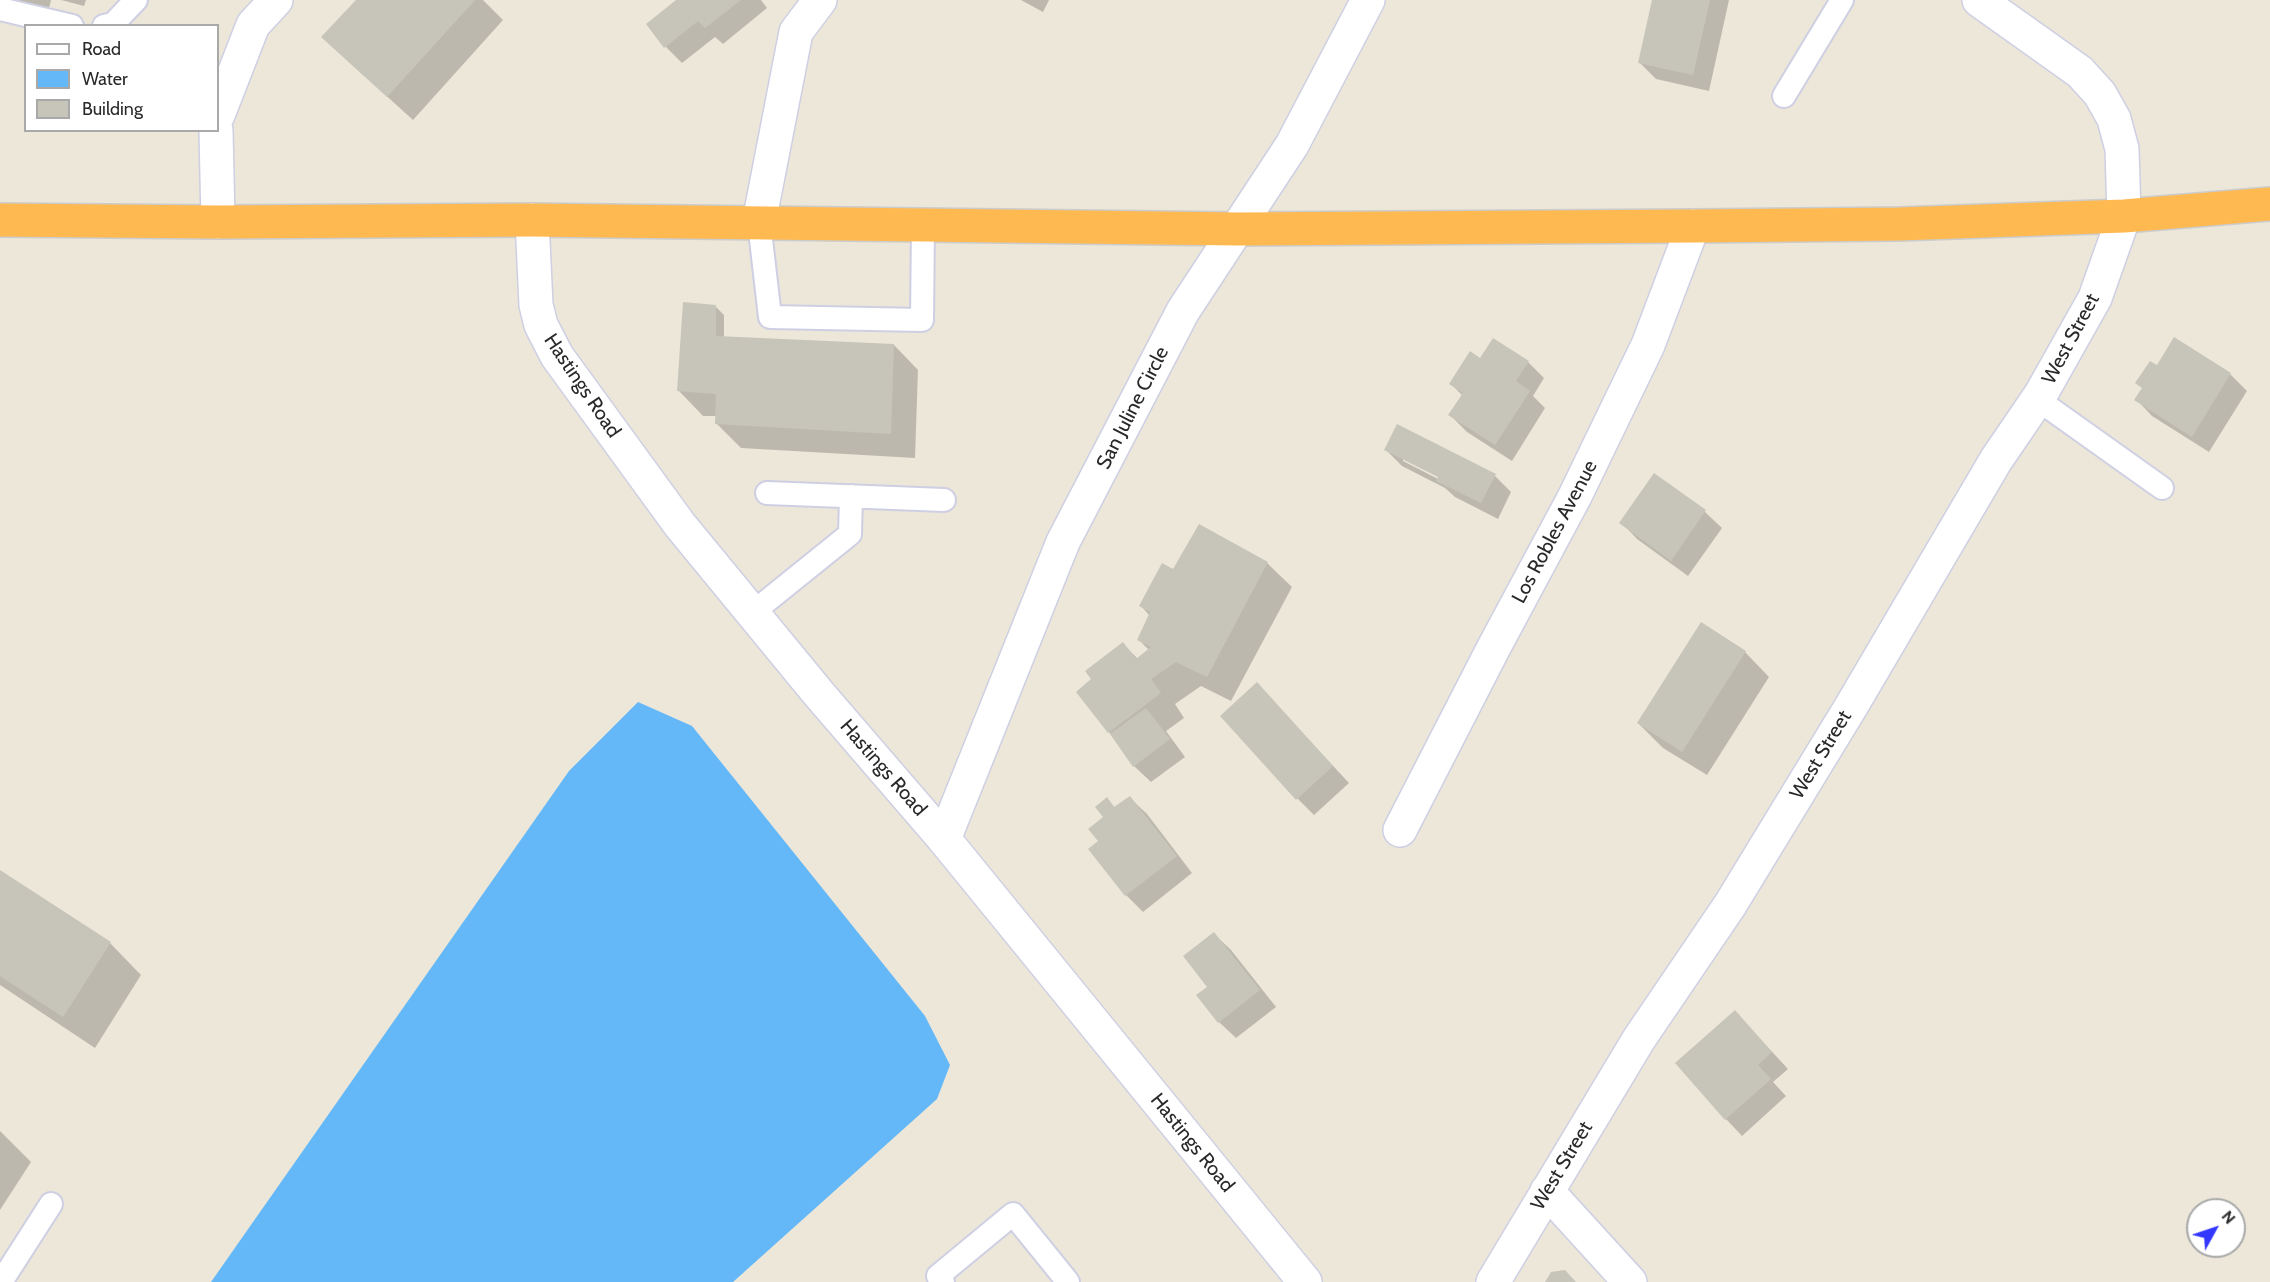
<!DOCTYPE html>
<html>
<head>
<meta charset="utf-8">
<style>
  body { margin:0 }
  #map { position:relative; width:2270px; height:1282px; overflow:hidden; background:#ece7d9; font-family:Cabin,sans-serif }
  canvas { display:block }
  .legend { position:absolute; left:24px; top:24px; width:195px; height:108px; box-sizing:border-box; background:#fff; border:2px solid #a9a9a9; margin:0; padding:8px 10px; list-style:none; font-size:18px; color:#292929 }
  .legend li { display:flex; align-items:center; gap:12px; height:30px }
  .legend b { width:30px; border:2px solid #a9a9a9 }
  .north { position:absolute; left:2186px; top:1198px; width:60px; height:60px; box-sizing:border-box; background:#fff; border:2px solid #a9a9a9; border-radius:50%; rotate:50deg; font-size:16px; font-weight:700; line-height:24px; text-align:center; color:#292929 }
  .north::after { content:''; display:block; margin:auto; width:21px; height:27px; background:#3338ff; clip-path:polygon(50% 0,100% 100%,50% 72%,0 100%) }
</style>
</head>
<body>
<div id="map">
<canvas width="2270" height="1282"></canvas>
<ul class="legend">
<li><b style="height:8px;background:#fff"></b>Road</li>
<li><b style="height:16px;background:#64b8f7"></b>Water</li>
<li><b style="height:16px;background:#c7c4b9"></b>Building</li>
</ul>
<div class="north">N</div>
</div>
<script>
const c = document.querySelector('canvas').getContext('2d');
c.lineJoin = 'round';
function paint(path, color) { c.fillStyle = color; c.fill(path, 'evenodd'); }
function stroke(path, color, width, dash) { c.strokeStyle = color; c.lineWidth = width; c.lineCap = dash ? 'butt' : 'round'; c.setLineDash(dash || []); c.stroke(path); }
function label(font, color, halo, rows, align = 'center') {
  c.font = font + ' Cabin,sans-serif'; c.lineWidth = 4.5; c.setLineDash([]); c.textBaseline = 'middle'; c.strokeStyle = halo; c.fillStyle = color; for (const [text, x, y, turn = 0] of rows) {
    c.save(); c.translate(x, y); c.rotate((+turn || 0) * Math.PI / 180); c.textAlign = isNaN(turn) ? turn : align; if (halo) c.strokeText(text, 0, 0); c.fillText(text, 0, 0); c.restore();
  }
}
const water = new Path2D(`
  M 638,702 L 692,726 L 925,1016 L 950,1065 L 937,1099 L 733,1282 L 211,1282 L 569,771 Z`);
const shadow = new Path2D(`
  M 0,0 L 51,0 L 47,16 Z
  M 61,0 L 86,0 L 84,6 Z
  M 358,0 L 483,0 L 503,20 L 413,120 L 348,61 Z
  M 678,0 L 761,0 L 767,8 L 723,44 L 715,37 L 682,63 L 666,47 Z
  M 1021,0 L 1049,0 L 1043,12 Z
  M 1653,0 L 1729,0 L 1709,91 L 1656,79 L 1640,63 Z
  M 716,307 L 724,315 L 724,337 L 894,345 L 918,370 L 915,458 L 741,448 L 716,423 L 717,416 L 703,416 L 679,391 Z
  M 1481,360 L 1528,362 L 1544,378 L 1533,396 L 1545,408 L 1512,461 L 1467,432 L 1450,415 L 1463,396 L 1451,384 Z
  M 2157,367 L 2230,374 L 2247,391 L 2209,452 L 2152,416 L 2136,399 L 2143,389 L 2137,383 Z
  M 1386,450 L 1495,476 L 1511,492 L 1498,519 L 1455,497 L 1445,488 L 1402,466 ZM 1403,458 L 1445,479 L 1444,482 L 1403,461 Z
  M 1655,475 L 1705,512 L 1722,528 L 1688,576 L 1637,539 L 1621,522 Z
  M 1267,563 L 1292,587 L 1231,701 L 1201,686 L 1175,704 L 1184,718 L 1166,731 L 1185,757 L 1151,782 L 1134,766 L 1109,732 L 1093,680 L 1123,644 L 1138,659 L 1149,650 L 1139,640 L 1150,616 L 1141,606 L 1174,571 Z
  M 1745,652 L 1769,677 L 1707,775 L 1663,748 L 1638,723 Z
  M 1257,684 L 1349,783 L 1314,815 L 1297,798 Z
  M 1130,798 L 1147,814 L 1192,873 L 1143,912 L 1126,895 L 1090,850 L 1100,841 L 1107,799 L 1115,808 Z
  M 0,872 L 110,943 L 141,975 L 95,1048 L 0,985 Z
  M 1214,934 L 1231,950 L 1276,1007 L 1236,1038 L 1219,1022 L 1209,987 Z
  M 1751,1029 L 1788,1069 L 1773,1082 L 1786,1096 L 1742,1136 L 1726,1119 Z
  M 0,1131 L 31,1162 L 0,1210 Z`);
const building = new Path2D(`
  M 356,0 L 475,0 L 387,97 L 321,37 Z
  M 676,0 L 741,0 L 705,28 L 698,21 L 664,48 L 646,24 Z
  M 1652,0 L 1710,0 L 1693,75 L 1638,63 Z
  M 683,302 L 716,305 L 716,336 L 894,344 L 891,434 L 715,424 L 716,394 L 677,391 Z
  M 2174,337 L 2231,373 L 2192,437 L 2134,400 L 2142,388 L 2135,383 L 2150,361 L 2157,365 Z
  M 1493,338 L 1529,361 L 1516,381 L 1530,391 L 1495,445 L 1448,415 L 1463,393 L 1449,384 L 1470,351 L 1480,358 Z
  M 1397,424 L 1496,474 L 1481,503 L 1436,481 L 1438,477 L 1384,450 Z
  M 1654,473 L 1706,510 L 1671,561 L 1619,523 Z
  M 1199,524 L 1268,562 L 1207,677 L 1176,662 L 1151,679 L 1161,693 L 1108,733 L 1076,692 L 1091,679 L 1085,671 L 1123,642 L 1136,659 L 1151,647 L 1137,640 L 1150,612 L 1139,606 L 1162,563 L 1173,569 Z
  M 1701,622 L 1746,651 L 1682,752 L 1637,723 Z
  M 1257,682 L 1333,766 L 1296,800 L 1220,716 Z
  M 1146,708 L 1170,739 L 1133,767 L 1110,734 Z
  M 1130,796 L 1177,856 L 1125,896 L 1088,849 L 1098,841 L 1088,829 L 1103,817 L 1095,807 L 1107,797 L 1114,807 Z
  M 0,870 L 111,942 L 63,1017 L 0,976 Z
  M 1214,932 L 1260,990 L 1218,1023 L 1196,995 L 1207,987 L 1183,956 Z
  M 1735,1010 L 1772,1052 L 1758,1065 L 1771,1079 L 1725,1120 L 1675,1063 Z
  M 1565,1270 L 1576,1282 L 1545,1282 L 1551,1272 Z`);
const lane = new Path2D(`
  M 0,9 L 72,26
  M 104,26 L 113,24 L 136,0
  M 1784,96 L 1842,0
  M 759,222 L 770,317 L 922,320 L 923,224
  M 2037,399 L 2162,488
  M 767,493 L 944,500
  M 752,613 L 850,534 L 851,496
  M 1,1282 L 51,1204
  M 943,1282 L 938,1276 L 1013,1214 L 1068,1282`);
const street = new Path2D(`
  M 218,115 L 253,25 L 276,0
  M 216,130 L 218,222
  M 759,222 L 796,32 L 820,0
  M 1400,830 L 1493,649 L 1575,496 L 1648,345 L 1693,226
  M 944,839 L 1063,542 L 1183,311 L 1292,145 L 1368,0
  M 1547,1191 L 1630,1282
  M 1493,1282 L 1639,1039 L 1730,905 L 1852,705 L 1996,460 L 2041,394 L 2095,298 L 2124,216`);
const secondary = new Path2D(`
  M 1979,0 L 2080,72 L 2100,94 L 2114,119 L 2122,149 L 2124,216
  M 532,220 L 536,305 L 541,325 L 557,356 L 680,525 L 819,694 L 944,839 L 1305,1282`);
const highway = new Path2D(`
  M 0,220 L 218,222 L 532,220 L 1238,229 L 1693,226 L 1899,224 L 2124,216 L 2270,204`);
const streetNames = [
  ["West Street",2071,339,-62],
  ["Hastings Road",582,386,56],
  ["San Juline Circle",1133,408,-63],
  ["Los Robles Avenue",1555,532,-62],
  ["West Street",1821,755,-59],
  ["Hastings Road",883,768,49],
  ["Hastings Road",1192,1143,51],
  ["West Street",1562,1166,-59]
];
paint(water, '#64b8f7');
paint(shadow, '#0003');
paint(building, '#c7c4b9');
stroke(lane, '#cecfe3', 26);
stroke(street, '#cecfe3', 36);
stroke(secondary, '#cecfe3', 36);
stroke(highway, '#ccc', 36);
stroke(lane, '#fff', 22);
stroke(street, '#fff', 33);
stroke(secondary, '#fff', 33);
stroke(highway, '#ffb951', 33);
label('20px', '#292929', '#fff', streetNames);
</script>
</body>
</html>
